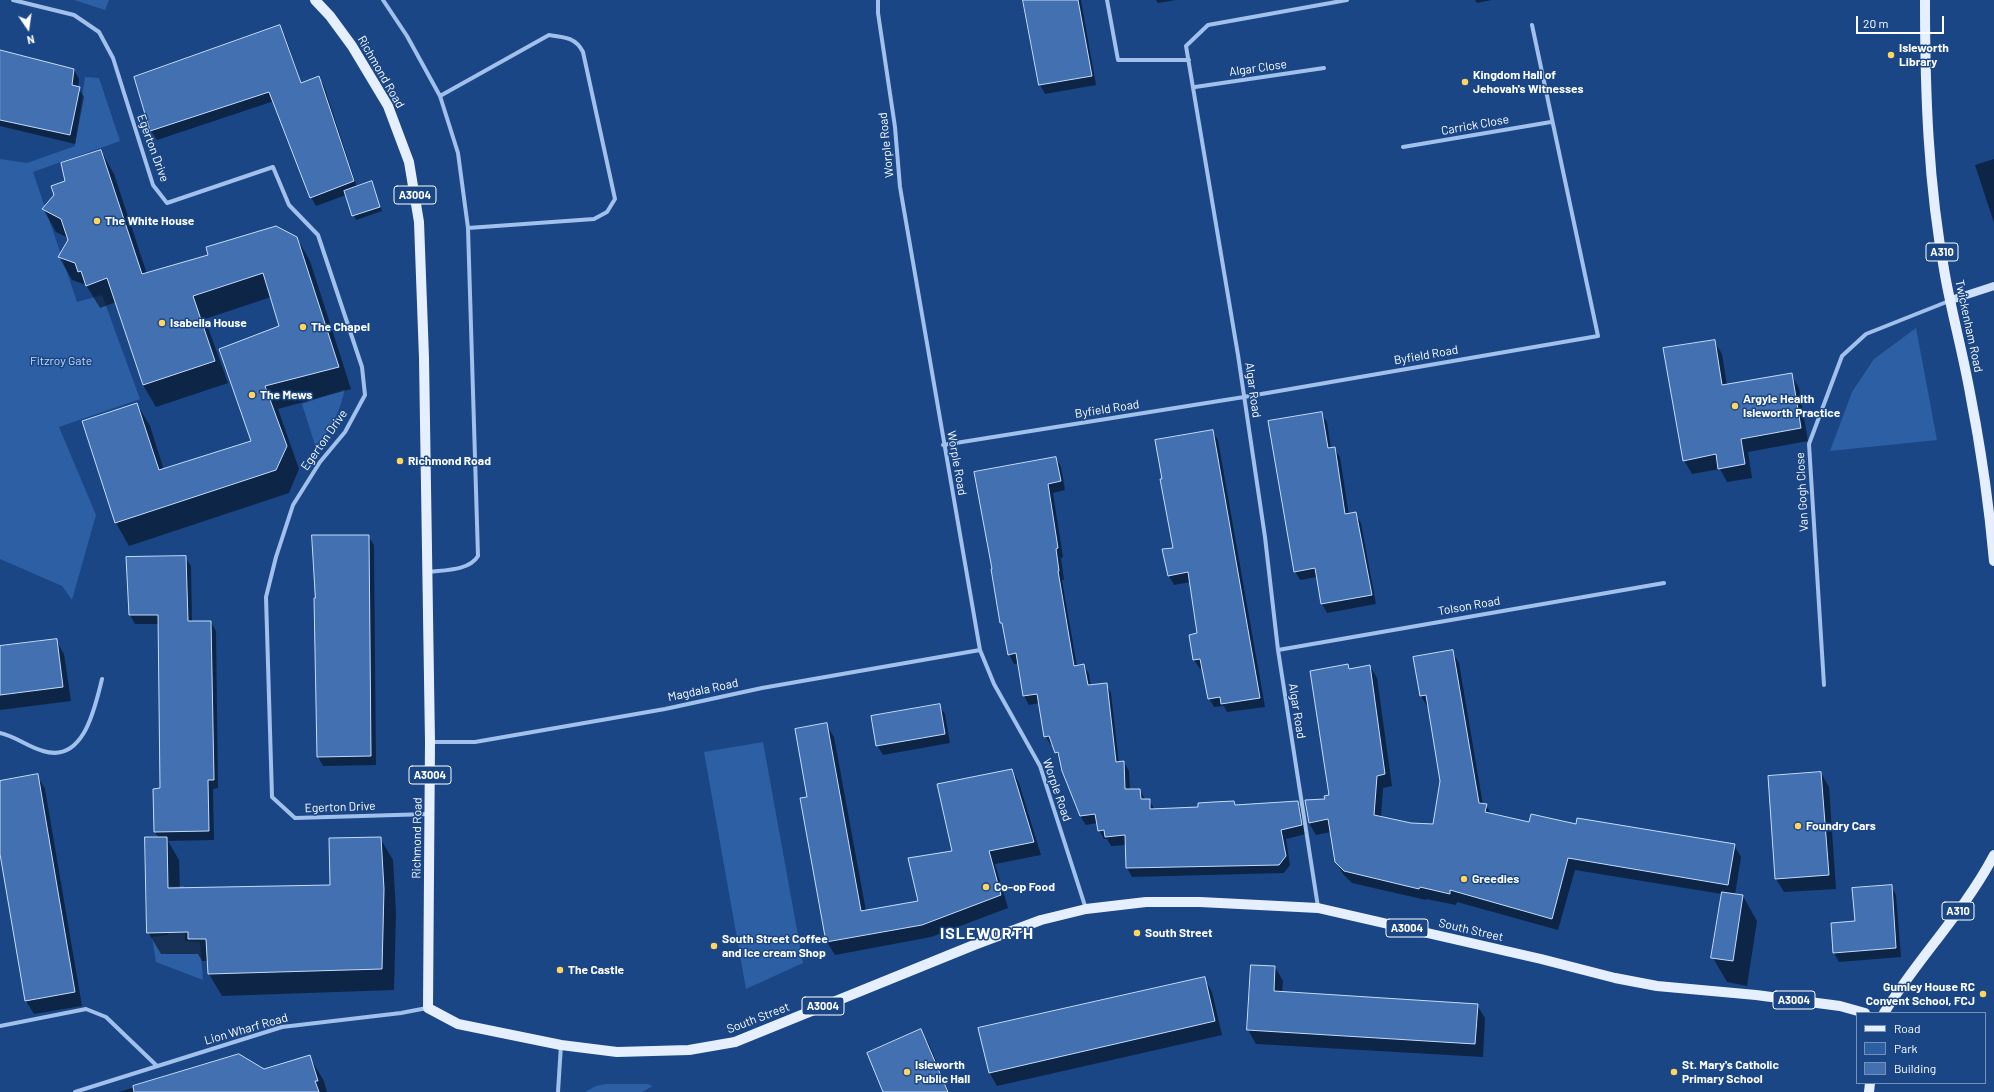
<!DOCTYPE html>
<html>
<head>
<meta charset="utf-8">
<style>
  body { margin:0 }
  #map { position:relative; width:1994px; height:1092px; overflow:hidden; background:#1a4686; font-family:Barlow,sans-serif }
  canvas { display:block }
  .legend { position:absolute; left:1856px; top:1012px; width:130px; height:72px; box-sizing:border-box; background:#1a4686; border:1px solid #7690b6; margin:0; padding:5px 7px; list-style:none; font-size:12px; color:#fff }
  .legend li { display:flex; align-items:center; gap:8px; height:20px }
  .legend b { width:20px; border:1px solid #7690b6 }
  .north { position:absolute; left:8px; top:8px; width:40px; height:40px; -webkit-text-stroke:3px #1a4686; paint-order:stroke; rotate:167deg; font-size:11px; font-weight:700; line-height:16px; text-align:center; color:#fff }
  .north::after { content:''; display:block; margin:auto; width:14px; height:18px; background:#fff; clip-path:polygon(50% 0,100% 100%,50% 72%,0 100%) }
  .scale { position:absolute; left:1856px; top:16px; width:88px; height:18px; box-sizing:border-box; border:2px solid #fff; border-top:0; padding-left:5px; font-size:12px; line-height:14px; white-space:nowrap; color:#fff; -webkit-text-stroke:3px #1a4686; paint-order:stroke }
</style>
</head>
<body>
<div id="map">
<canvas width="1994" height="1092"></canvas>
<ul class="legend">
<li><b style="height:5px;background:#e6efff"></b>Road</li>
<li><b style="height:11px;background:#2d5fa4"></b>Park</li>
<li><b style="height:11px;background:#4270b0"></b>Building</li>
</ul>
<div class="north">N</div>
<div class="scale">20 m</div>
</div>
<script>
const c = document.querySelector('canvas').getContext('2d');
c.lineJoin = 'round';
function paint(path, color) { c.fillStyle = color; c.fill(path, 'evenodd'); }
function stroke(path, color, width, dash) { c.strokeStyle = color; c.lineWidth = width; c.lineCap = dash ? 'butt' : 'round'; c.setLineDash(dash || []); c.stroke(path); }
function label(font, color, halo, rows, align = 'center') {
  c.font = font + ' Barlow,sans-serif'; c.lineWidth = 3; c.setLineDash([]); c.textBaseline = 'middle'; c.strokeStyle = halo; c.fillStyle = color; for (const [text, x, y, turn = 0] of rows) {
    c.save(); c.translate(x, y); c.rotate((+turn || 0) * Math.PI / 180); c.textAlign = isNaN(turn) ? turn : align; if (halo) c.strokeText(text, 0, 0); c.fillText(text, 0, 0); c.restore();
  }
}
const green = new Path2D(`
  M 74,0 L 109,0 L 105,10 Z
  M 85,77 L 99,78 L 120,141 L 33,172 L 77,302 L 102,295 L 140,399 L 59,427 L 96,515 L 72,600 L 62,586 L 0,559 L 0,159 L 27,163 L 75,146 Z
  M 1916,328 L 1937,440 L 1830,451 L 1852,392 L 1874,359 Z
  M 345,389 C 340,410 332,431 315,445 L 302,404 Z
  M 763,742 L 803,963 L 746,989 L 704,752 Z
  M 169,886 L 184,886 L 185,941 L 200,942 L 203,980 L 156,962 L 152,937 L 168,935 Z
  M 606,1084 L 647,1084 L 653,1086 L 642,1092 L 585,1092 L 596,1086 Z`);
const shadow = new Path2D(`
  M 1024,0 L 1081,0 L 1096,85 L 1045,94 L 1040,85 Z
  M 1156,0 L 1176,0 L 1158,3 Z
  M 1475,0 L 1492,0 L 1477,3 Z
  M 279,27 L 285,36 L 302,84 L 318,77 L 324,86 L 357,187 L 372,182 L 382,211 L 356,220 L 346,195 L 316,206 L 311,197 L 274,101 L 157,140 L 151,131 L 136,78 Z
  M 0,51 L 74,70 L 79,79 L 78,88 L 84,97 L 75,144 L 0,126 Z
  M 101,151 L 114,174 L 147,274 L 297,238 L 310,261 L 351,389 L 278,409 L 299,469 L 289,493 L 129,546 L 116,523 L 83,421 L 137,404 L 150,426 L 164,470 L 252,441 L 220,350 L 280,326 L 271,297 L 205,319 L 228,383 L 156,407 L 143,385 L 116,302 L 100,308 L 86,285 L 72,280 L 59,257 L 69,240 L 68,238 L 56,232 L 43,209 L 67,182 Z
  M 1994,159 L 1994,223 L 1975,165 Z
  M 1714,341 L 1722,354 L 1727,385 L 1791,374 L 1799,388 L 1808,441 L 1748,452 L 1752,478 L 1727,482 L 1720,469 L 1692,474 L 1684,460 Z
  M 1321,413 L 1327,422 L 1331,449 L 1334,448 L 1340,457 L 1349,515 L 1355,513 L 1361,523 L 1376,604 L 1327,613 L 1322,604 L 1317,577 L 1300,580 L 1295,571 Z
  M 1212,431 L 1218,440 L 1265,707 L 1227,712 L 1224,706 L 1214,707 L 1209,698 L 1203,668 L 1200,669 L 1194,660 L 1198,634 L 1190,582 L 1174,585 L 1169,576 L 1175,549 Z
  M 1056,458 L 1061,467 L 1065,490 L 1053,493 L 1063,557 L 1061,558 L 1064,580 L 1062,580 L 1077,666 L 1084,665 L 1089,674 L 1091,686 L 1106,684 L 1111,693 L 1119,763 L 1124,762 L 1129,771 L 1130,790 L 1140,790 L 1145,799 L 1149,800 L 1155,810 L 1199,808 L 1233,802 L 1235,806 L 1297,802 L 1303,811 L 1306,834 L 1286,839 L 1290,865 L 1284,873 L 1132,877 L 1127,868 L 1126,845 L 1111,846 L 1107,839 L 1104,839 L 1099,830 L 1098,823 L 1086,825 L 1080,816 L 1061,761 L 1053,745 L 1051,745 L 1045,736 L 1039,703 L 1029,705 L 1024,696 L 1019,663 L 1014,664 L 1009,654 L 1005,629 L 1001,623 Z
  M 368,536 L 374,545 L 376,765 L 323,766 L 318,757 L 316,599 Z
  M 185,557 L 191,566 L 192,622 L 211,622 L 216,631 L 218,788 L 213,789 L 214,840 L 168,841 L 179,860 L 180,889 L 331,886 L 380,838 L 393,860 L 396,912 L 394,990 L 222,996 L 209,974 L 209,961 L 202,961 L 198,954 L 161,954 L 148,932 L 159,838 L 155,832 L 161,789 L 159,624 L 135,624 L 130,615 Z
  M 56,640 L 64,654 L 71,701 L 0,710 L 0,647 Z
  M 1452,651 L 1459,663 L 1483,805 L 1486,805 L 1492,815 L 1530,823 L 1577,825 L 1734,845 L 1741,857 L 1735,895 L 1743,896 L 1757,921 L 1747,986 L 1727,982 L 1713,958 L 1722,894 L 1575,870 L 1558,930 L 1457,902 L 1456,905 L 1426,899 L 1426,900 L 1352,883 L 1343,874 L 1336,862 L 1331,832 L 1316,835 L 1309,823 L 1306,801 L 1326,800 L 1330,796 L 1348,665 L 1350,669 L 1370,666 L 1377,678 L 1392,786 L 1383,788 L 1381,817 L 1411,824 L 1434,825 L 1441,781 L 1428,708 L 1421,696 L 1414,658 Z
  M 939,705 L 945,714 L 950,743 L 883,755 L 877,745 Z
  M 826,724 L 834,737 L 866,911 L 919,902 L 1012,770 L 1019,783 L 1041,855 L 995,864 L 1008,908 L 931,937 L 835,955 L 827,942 L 801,799 L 808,798 Z
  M 1821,773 L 1829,787 L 1836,889 L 1784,892 L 1776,879 Z
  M 37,775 L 45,789 L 82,1006 L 34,1014 L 26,1001 L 0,848 L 0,782 Z
  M 1891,886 L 1896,895 L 1901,957 L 1839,962 L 1834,953 L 1856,922 Z
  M 1275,967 L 1283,981 L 1282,993 L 1477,1005 L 1485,1018 L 1483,1057 L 1256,1044 L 1248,1030 Z
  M 1204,978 L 1212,992 L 1222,1035 L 997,1086 L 989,1072 Z
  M 921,1031 L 929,1044 L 949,1092 L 885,1092 Z
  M 239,1055 L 264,1070 L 309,1056 L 324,1081 L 327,1092 L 119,1092 Z`);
const building = new Path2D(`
  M 1023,0 L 1078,0 L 1092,76 L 1039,85 Z
  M 280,25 L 301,83 L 319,76 L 354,181 L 310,198 L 269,92 L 150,131 L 134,77 Z
  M 0,50 L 74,69 L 72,85 L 80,87 L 70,135 L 0,120 Z
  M 101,150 L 142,274 L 208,255 L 206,247 L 276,226 L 297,237 L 339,367 L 265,386 L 287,446 L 276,470 L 115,523 L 82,421 L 137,403 L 159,470 L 251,441 L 219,349 L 279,326 L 263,273 L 193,296 L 215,361 L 143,385 L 107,278 L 86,286 L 81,271 L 78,272 L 75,263 L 58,257 L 68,240 L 61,219 L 42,209 L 54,195 L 51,186 L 65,181 L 61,163 Z
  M 372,181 L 380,207 L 352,216 L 344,191 Z
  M 1715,340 L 1722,385 L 1792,373 L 1801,428 L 1741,439 L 1745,464 L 1718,469 L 1716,454 L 1683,461 L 1663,348 Z
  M 1322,412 L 1328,448 L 1335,447 L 1345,514 L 1356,512 L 1372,595 L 1321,604 L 1315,568 L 1294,572 L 1268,421 Z
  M 1213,430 L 1260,698 L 1221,704 L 1220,697 L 1208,699 L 1200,659 L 1193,660 L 1189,635 L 1197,633 L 1188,572 L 1168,576 L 1162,549 L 1173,548 L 1160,479 L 1162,479 L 1155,440 Z
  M 1056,457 L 1061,481 L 1048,484 L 1058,548 L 1056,549 L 1059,571 L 1058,571 L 1074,666 L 1084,664 L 1088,685 L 1107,683 L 1116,762 L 1124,761 L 1125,789 L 1140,789 L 1141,799 L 1150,799 L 1150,809 L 1198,807 L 1198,803 L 1213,802 L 1234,801 L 1235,805 L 1298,801 L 1302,825 L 1281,830 L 1286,856 L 1279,865 L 1126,868 L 1125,835 L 1105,837 L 1104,830 L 1098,831 L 1095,814 L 1080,816 L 1062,771 L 1058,752 L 1055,753 L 1049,736 L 1044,737 L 1037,694 L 1023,696 L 1016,653 L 1008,655 L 1002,623 L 1000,623 L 991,569 L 992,569 L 974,472 Z
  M 312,535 L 369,535 L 371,756 L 317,757 L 314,598 L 315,598 Z
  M 186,556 L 188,621 L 211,621 L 214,780 L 208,780 L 209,831 L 154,832 L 153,789 L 160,788 L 158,615 L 129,615 L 126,557 Z
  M 57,639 L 63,687 L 0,695 L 0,646 Z
  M 1453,650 L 1479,803 L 1487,804 L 1485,812 L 1529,822 L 1531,814 L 1576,824 L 1577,818 L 1735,844 L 1728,885 L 1568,858 L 1552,919 L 1450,890 L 1450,894 L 1420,887 L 1419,889 L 1344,871 L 1335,862 L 1328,819 L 1309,823 L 1305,800 L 1325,799 L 1324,796 L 1329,795 L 1310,671 L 1348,664 L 1349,669 L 1370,665 L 1385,774 L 1377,776 L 1374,815 L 1411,823 L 1433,824 L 1440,781 L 1426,695 L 1420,696 L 1413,657 Z
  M 940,704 L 945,734 L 876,746 L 871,716 Z
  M 827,723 L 861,911 L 918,901 L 908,858 L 952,851 L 937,784 L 1012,769 L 1034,842 L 989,851 L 1001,895 L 922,925 L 826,942 L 800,798 L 807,797 L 795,729 Z
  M 1821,772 L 1829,875 L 1775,879 L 1768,776 Z
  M 38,774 L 75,992 L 25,1001 L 0,854 L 0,781 Z
  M 145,837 L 167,837 L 168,888 L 330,885 L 329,838 L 381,837 L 384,889 L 382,969 L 208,974 L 206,939 L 188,939 L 188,932 L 147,933 Z
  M 1892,885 L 1896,948 L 1833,953 L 1831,923 L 1855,921 L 1852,888 Z
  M 1722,892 L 1743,895 L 1733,961 L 1711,958 Z
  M 1251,965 L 1275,966 L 1274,991 L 1478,1004 L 1475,1044 L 1247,1030 Z
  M 1205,977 L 1215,1021 L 989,1073 L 978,1028 Z
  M 921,1029 L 948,1092 L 883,1092 L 867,1053 Z
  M 239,1054 L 264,1069 L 310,1055 L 318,1081 L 315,1081 L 319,1092 L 134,1092 L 133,1086 Z`);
const street = new Path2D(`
  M 13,0 L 74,15 L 99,32 L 113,58 L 153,185 L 167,203 L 273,167 L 289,205 L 318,235 L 362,367 L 365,395 L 345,432 L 320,462 L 293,505 L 276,557 L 266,597 L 272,797 L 295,818 L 429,814
  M 383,0 L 407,36 L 440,96 L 458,153 L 468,228 L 478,556 C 469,571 444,570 429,572
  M 878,0 L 878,13 L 895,127 L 900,187 L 980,650 L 994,684 L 1040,766 L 1086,909
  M 1107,0 L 1118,60 L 1189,60
  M 1195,87 L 1324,68
  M 440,96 L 549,35 C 565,37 576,38 583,52 L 615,199 L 607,212 L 594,219 L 468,228
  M 1403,147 L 1551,122
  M 943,445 L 1244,397 L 1598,336 L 1532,25
  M 1278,650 L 1664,583
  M 1824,685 L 1809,444 L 1842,356 L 1866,334 L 1949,301
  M 0,733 C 15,736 28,747 43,751 C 84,764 95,707 102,679
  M 431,742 L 475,742 L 665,709 L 762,688 L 980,650
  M 1318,907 L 1278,650 L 1265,537 L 1238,355 L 1186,46 L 1208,25 L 1347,0
  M 0,1026 L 86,1009 L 106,1017 L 156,1065
  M 75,1092 L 282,1027 L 401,1013 L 427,1008
  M 558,1092 L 561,1045`);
const secondary = new Path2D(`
  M 1951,300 L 1994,286`);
const primary = new Path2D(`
  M 315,0 L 330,16 L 352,46 L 388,106 L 409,162 L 419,222 L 424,358 L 430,742 L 428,1008 L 458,1024 L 561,1045 L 617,1052 L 689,1050 L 735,1042 L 974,945 L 1041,920 L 1086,909 L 1146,902 L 1200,902 L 1318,908 L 1541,959 L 1615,978 L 1657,986 L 1756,995 L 1840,1006 L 1865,1013
  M 1925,0 C 1925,92 1928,184 1945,275 C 1952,314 1963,354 1970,393 C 1981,449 1989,505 1994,561
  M 1884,1013 C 1918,958 1964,912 1994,855
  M 1869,1092 L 1870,1083`);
const markers = [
  [1891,55,4,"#ffd55d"],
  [1465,82,4,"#ffd55d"],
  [97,221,4,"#ffd55d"],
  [162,323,4,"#ffd55d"],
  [303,327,4,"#ffd55d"],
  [252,395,4,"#ffd55d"],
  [1735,406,4,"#ffd55d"],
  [400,461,4,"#ffd55d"],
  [1798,826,4,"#ffd55d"],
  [1464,879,4,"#ffd55d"],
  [986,887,4,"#ffd55d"],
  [1137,933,4,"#ffd55d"],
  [714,946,4,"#ffd55d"],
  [560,970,4,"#ffd55d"],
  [1983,994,4,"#ffd55d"],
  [907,1072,4,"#ffd55d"],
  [1674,1072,4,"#ffd55d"]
];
const shields = [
  [415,195,42],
  [1942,252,32],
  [430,775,42],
  [1958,911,32],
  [1407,928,42],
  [1794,1000,42],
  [823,1006,42]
];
const shieldNames = [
  ["A3004",415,195],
  ["A310",1942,252],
  ["A3004",430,775],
  ["A310",1958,911],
  ["A3004",1407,928],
  ["A3004",1794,1000],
  ["A3004",823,1006]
];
const poiNames = [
  ["Isleworth",1899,48],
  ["Library",1899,62],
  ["Kingdom Hall of",1473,75],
  ["Jehovah's Witnesses",1473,89],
  ["The White House",105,221],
  ["Isabella House",170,323],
  ["The Chapel",311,327],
  ["The Mews",260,395],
  ["Argyle Health",1743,399],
  ["Isleworth Practice",1743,413],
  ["Richmond Road",408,461],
  ["Foundry Cars",1806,826],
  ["Greedies",1472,879],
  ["Co-op Food",994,887],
  ["South Street",1145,933],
  ["South Street Coffee",722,939],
  ["and Ice cream Shop",722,953],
  ["The Castle",568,970],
  ["Gumley House RC",1975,987,"right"],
  ["Convent School, FCJ",1975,1001,"right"],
  ["Isleworth",915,1065],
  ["Public Hall",915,1079],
  ["St. Mary's Catholic",1682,1065],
  ["Primary School",1682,1079]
];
const streetNames = [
  ["Algar Close",1258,68,-8],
  ["Richmond Road",381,72,60],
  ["Carrick Close",1475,125,-10],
  ["Worple Road",886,145,-96],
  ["Egerton Drive",153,148,70],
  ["Twickenham Road",1969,326,78],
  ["Byfield Road",1426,355,-10],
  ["Algar Road",1253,390,82],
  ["Byfield Road",1107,409,-9],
  ["Egerton Drive",324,440,-55],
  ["Worple Road",957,463,80],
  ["Van Gogh Close",1802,492,-93],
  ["Tolson Road",1469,606,-10],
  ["Magdala Road",703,690,-12],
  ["Algar Road",1297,711,81],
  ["Worple Road",1057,790,71],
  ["Egerton Drive",340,807,-2],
  ["Richmond Road",417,838,-89],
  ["South Street",1471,930,13],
  ["South Street",758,1018,-21],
  ["Lion Wharf Road",246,1029,-16]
];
const parkNames = [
  ["Fitzroy Gate",61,361]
];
const districtNames = [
  ["ISLEWORTH",987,934]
];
paint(green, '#2d5fa4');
paint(shadow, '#0007');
paint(building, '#4270b0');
stroke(building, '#c6dcf9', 1);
stroke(street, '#a1c0ec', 4);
stroke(secondary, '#cddff9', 8);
stroke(primary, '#e6efff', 10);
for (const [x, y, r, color] of markers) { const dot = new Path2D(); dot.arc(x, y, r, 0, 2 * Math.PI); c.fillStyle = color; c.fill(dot); stroke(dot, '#1a4686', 1.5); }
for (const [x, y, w] of shields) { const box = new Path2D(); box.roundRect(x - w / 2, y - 9, w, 18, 3); c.fillStyle = '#1a4686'; c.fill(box); stroke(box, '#fff', 1); }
label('bold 11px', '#fff', null, shieldNames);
label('bold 12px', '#fff', '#1a4686', poiNames, 'left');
label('12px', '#fff', '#1a4686', streetNames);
label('12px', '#c6dcf9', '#1a4686', parkNames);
c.letterSpacing = '1px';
label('bold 16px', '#fff', '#1a4686', districtNames);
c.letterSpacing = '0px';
</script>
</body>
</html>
